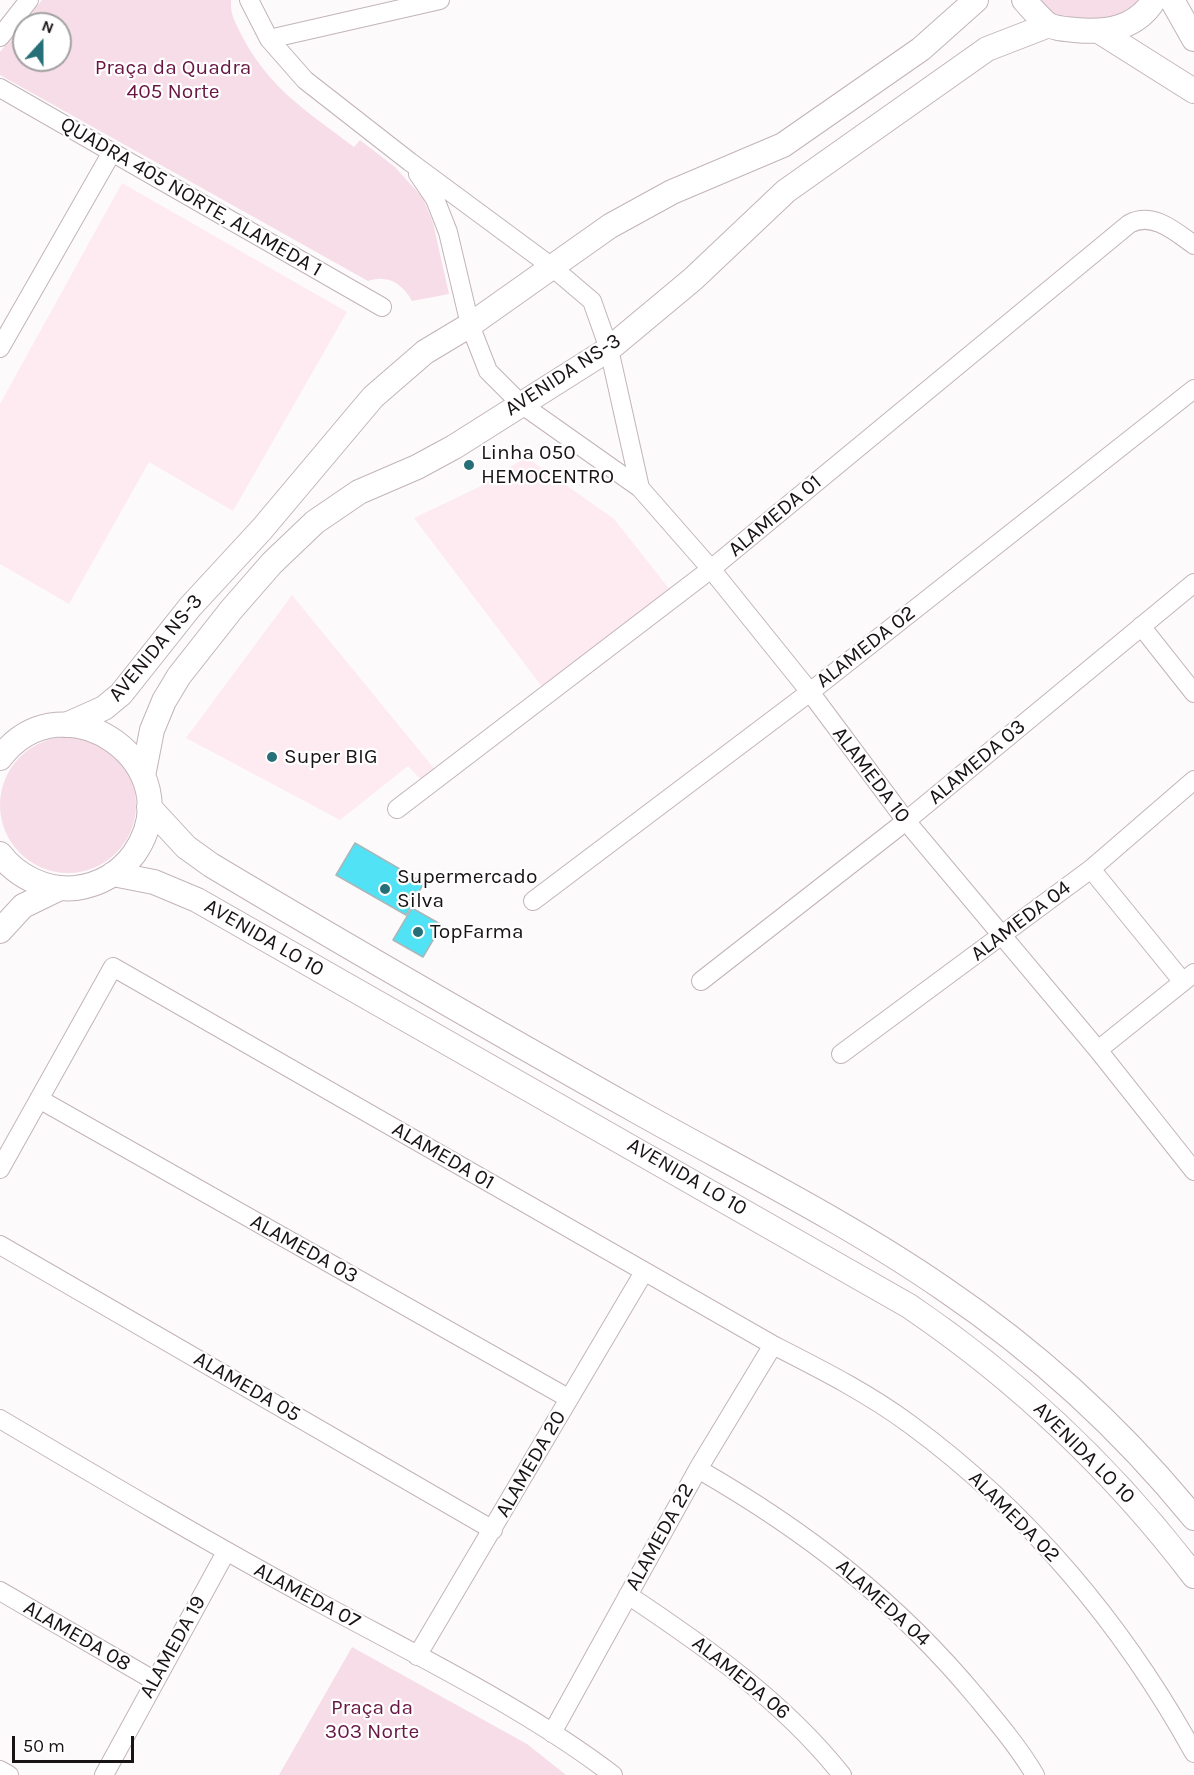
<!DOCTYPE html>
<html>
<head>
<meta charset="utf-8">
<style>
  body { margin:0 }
  #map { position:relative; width:1194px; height:1775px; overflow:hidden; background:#fdfafb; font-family:Karla,sans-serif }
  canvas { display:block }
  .north { position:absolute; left:12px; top:12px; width:60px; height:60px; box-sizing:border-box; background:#fff; border:2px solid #a3a1a1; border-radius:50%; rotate:21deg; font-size:16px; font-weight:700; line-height:24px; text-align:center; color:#181315 }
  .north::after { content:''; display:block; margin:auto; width:21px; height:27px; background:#266f78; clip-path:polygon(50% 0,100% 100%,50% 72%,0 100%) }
  .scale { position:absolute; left:12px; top:1736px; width:122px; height:27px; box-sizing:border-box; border:3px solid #181315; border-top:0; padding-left:8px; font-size:18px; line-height:21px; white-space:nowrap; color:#181315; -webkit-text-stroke:4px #fff; paint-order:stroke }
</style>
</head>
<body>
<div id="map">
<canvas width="1194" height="1775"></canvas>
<div class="north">N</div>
<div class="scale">50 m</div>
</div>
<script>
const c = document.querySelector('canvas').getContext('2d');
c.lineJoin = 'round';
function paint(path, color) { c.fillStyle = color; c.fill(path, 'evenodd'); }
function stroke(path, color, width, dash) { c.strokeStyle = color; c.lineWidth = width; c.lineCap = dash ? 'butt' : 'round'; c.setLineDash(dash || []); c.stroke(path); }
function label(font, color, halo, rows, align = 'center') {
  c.font = font + ' Karla,sans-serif'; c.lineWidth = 4.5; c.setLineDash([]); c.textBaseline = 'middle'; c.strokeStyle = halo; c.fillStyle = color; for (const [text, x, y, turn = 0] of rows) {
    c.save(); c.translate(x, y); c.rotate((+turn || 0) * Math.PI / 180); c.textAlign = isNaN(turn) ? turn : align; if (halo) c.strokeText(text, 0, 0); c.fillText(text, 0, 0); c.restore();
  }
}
const built = new Path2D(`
  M 122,183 L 347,312 L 233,511 L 149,462 L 69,604 L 0,564 L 0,404 Z
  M 526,457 L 614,519 L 671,591 L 543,688 L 414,518 L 479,487 Z
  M 292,595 L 437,772 L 424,783 L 408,766 L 340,820 L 186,738 Z`);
const green = new Path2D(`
  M 42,0 L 231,0 C 230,14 235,22 241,34 C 269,89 307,111 354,147 L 360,140 L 395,167 L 423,198 L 433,223 L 449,294 L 412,301 C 403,284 388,274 368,281 L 0,75 L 0,52 ZM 24,24 L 60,24 L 60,60 L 24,60 Z
  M 1035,0 L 1146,0 L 1104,25 L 1055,17 Z
  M0 805a68 68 0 1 1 136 0a68 68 0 1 1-136 0Z
  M 352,1647 L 527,1744 L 566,1775 L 279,1775 Z`);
const building = new Path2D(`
  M 355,843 L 424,883 L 406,915 L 336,875 Z
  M 412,908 L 442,925 L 423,957 L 393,940 Z`);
const minor = new Path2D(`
  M 249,0 L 269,39 L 305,80 L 410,162 L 552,267 L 592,301 L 609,349 L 640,488 L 711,569 L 810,692 L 906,821 L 1098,1050 L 1194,1171
  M 0,37 L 29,0
  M 269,39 L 440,0
  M 0,88 L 382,307
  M 418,174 L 435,199 L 448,232 L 470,325 L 488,371 L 521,404 L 640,488
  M 0,348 L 112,152
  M 1141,626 L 1194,693
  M 397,809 L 711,569 L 1129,224 C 1152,211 1175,231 1194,245
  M 1091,869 L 1183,982
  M 533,901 L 810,692 L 1194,389
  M 701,981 L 906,821 L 1194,583
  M 1098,1050 L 1194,973
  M 841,1054 L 1091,869 L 1194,780
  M 39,1099 L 568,1398
  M 0,1169 L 113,967 L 773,1345 C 820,1369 868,1393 911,1425 C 1028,1511 1124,1626 1194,1753
  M 0,1245 L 493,1530
  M 0,1419 C 103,1480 206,1541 311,1598 C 410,1652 524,1707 613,1775
  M 698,1469 C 806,1531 898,1602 978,1699 C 998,1723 1019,1748 1035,1775
  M 0,1591 L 155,1681
  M 628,1595 C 706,1647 783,1701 842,1775
  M 417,1656 L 644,1272
  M 552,1733 L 698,1469 L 773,1345
  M 0,1770 L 9,1775
  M 104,1775 L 226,1552`);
const tertiary = new Path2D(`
  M 1024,0 C 1031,8 1039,17 1047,24 C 1055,29 1066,29 1075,30 C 1106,33 1136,29 1154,0
  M 1172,0 L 1194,39
  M 1102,33 L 1194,91
  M 66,725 L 104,708 L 121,694 L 190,607 L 262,529 L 373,397 L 425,352 L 470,325 L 610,226 L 672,192 L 783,145 L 921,49 L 976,0
  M 0,758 C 64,673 195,766 134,854 C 120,873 99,885 76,888 C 47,891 17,877 0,854
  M 143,776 L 152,730 L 164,701 L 179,676 L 231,610 L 272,563 L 315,522 L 359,492 L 417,467 L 454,447 L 609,349 L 693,279 L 786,191 L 987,49 L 1049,25
  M 149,807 L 186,847 L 211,865 C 353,950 496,1032 640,1113 C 740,1169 850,1224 944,1289 C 1037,1352 1123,1431 1194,1518
  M 113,874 L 154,882 L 197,900 L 909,1306 C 1018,1380 1114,1471 1194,1576
  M 0,931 L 23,906 L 60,888`);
const markers = [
  [469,465,6,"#266f78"],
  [272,757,6,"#266f78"],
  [385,889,6,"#266f78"],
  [418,932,6,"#266f78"]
];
const parkNames = [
  ["Praça da Quadra",173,68],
  ["405 Norte",173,92],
  ["Praça da",372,1708],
  ["303 Norte",372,1732]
];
const streetNames = [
  ["QUADRA 405 NORTE, ALAMEDA 1",191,197,30],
  ["AVENIDA NS-3",563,375,-33],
  ["ALAMEDA 01",775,516,-40],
  ["ALAMEDA 02",866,647,-38],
  ["AVENIDA NS-3",156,648,-50],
  ["ALAMEDA 03",977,762,-40],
  ["ALAMEDA 10",871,775,53],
  ["ALAMEDA 04",1021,921,-37],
  ["AVENIDA LO 10",264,938,30],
  ["ALAMEDA 01",443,1156,30],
  ["AVENIDA LO 10",687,1177,30],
  ["ALAMEDA 03",304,1249,29],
  ["ALAMEDA 05",247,1387,30],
  ["AVENIDA LO 10",1084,1453,45],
  ["ALAMEDA 20",531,1464,-60],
  ["ALAMEDA 02",1014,1517,45],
  ["ALAMEDA 22",660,1537,-61],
  ["ALAMEDA 07",307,1596,28],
  ["ALAMEDA 04",883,1603,42],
  ["ALAMEDA 08",77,1636,30],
  ["ALAMEDA 19",173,1647,-61],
  ["ALAMEDA 06",741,1678,39]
];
const poiNames = [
  ["Linha 050",481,453],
  ["HEMOCENTRO",481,477],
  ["Super BIG",284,757],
  ["Supermercado",397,877],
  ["Silva",397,901],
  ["TopFarma",430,932]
];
paint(built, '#feebf2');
paint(green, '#f7dde7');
paint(building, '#51e3f5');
stroke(building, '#a8b8ba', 1.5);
stroke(minor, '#c2b4b9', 20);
stroke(tertiary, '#c2b4b9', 26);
stroke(minor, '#fff', 18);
stroke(tertiary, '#fff', 24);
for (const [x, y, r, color] of markers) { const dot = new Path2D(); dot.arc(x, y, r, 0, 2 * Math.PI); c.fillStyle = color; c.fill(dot); stroke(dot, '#fff', 2); }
label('21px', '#681642', '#fff', parkNames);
label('21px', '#181315', '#fff', streetNames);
label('21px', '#181315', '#fff', poiNames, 'left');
</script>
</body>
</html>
